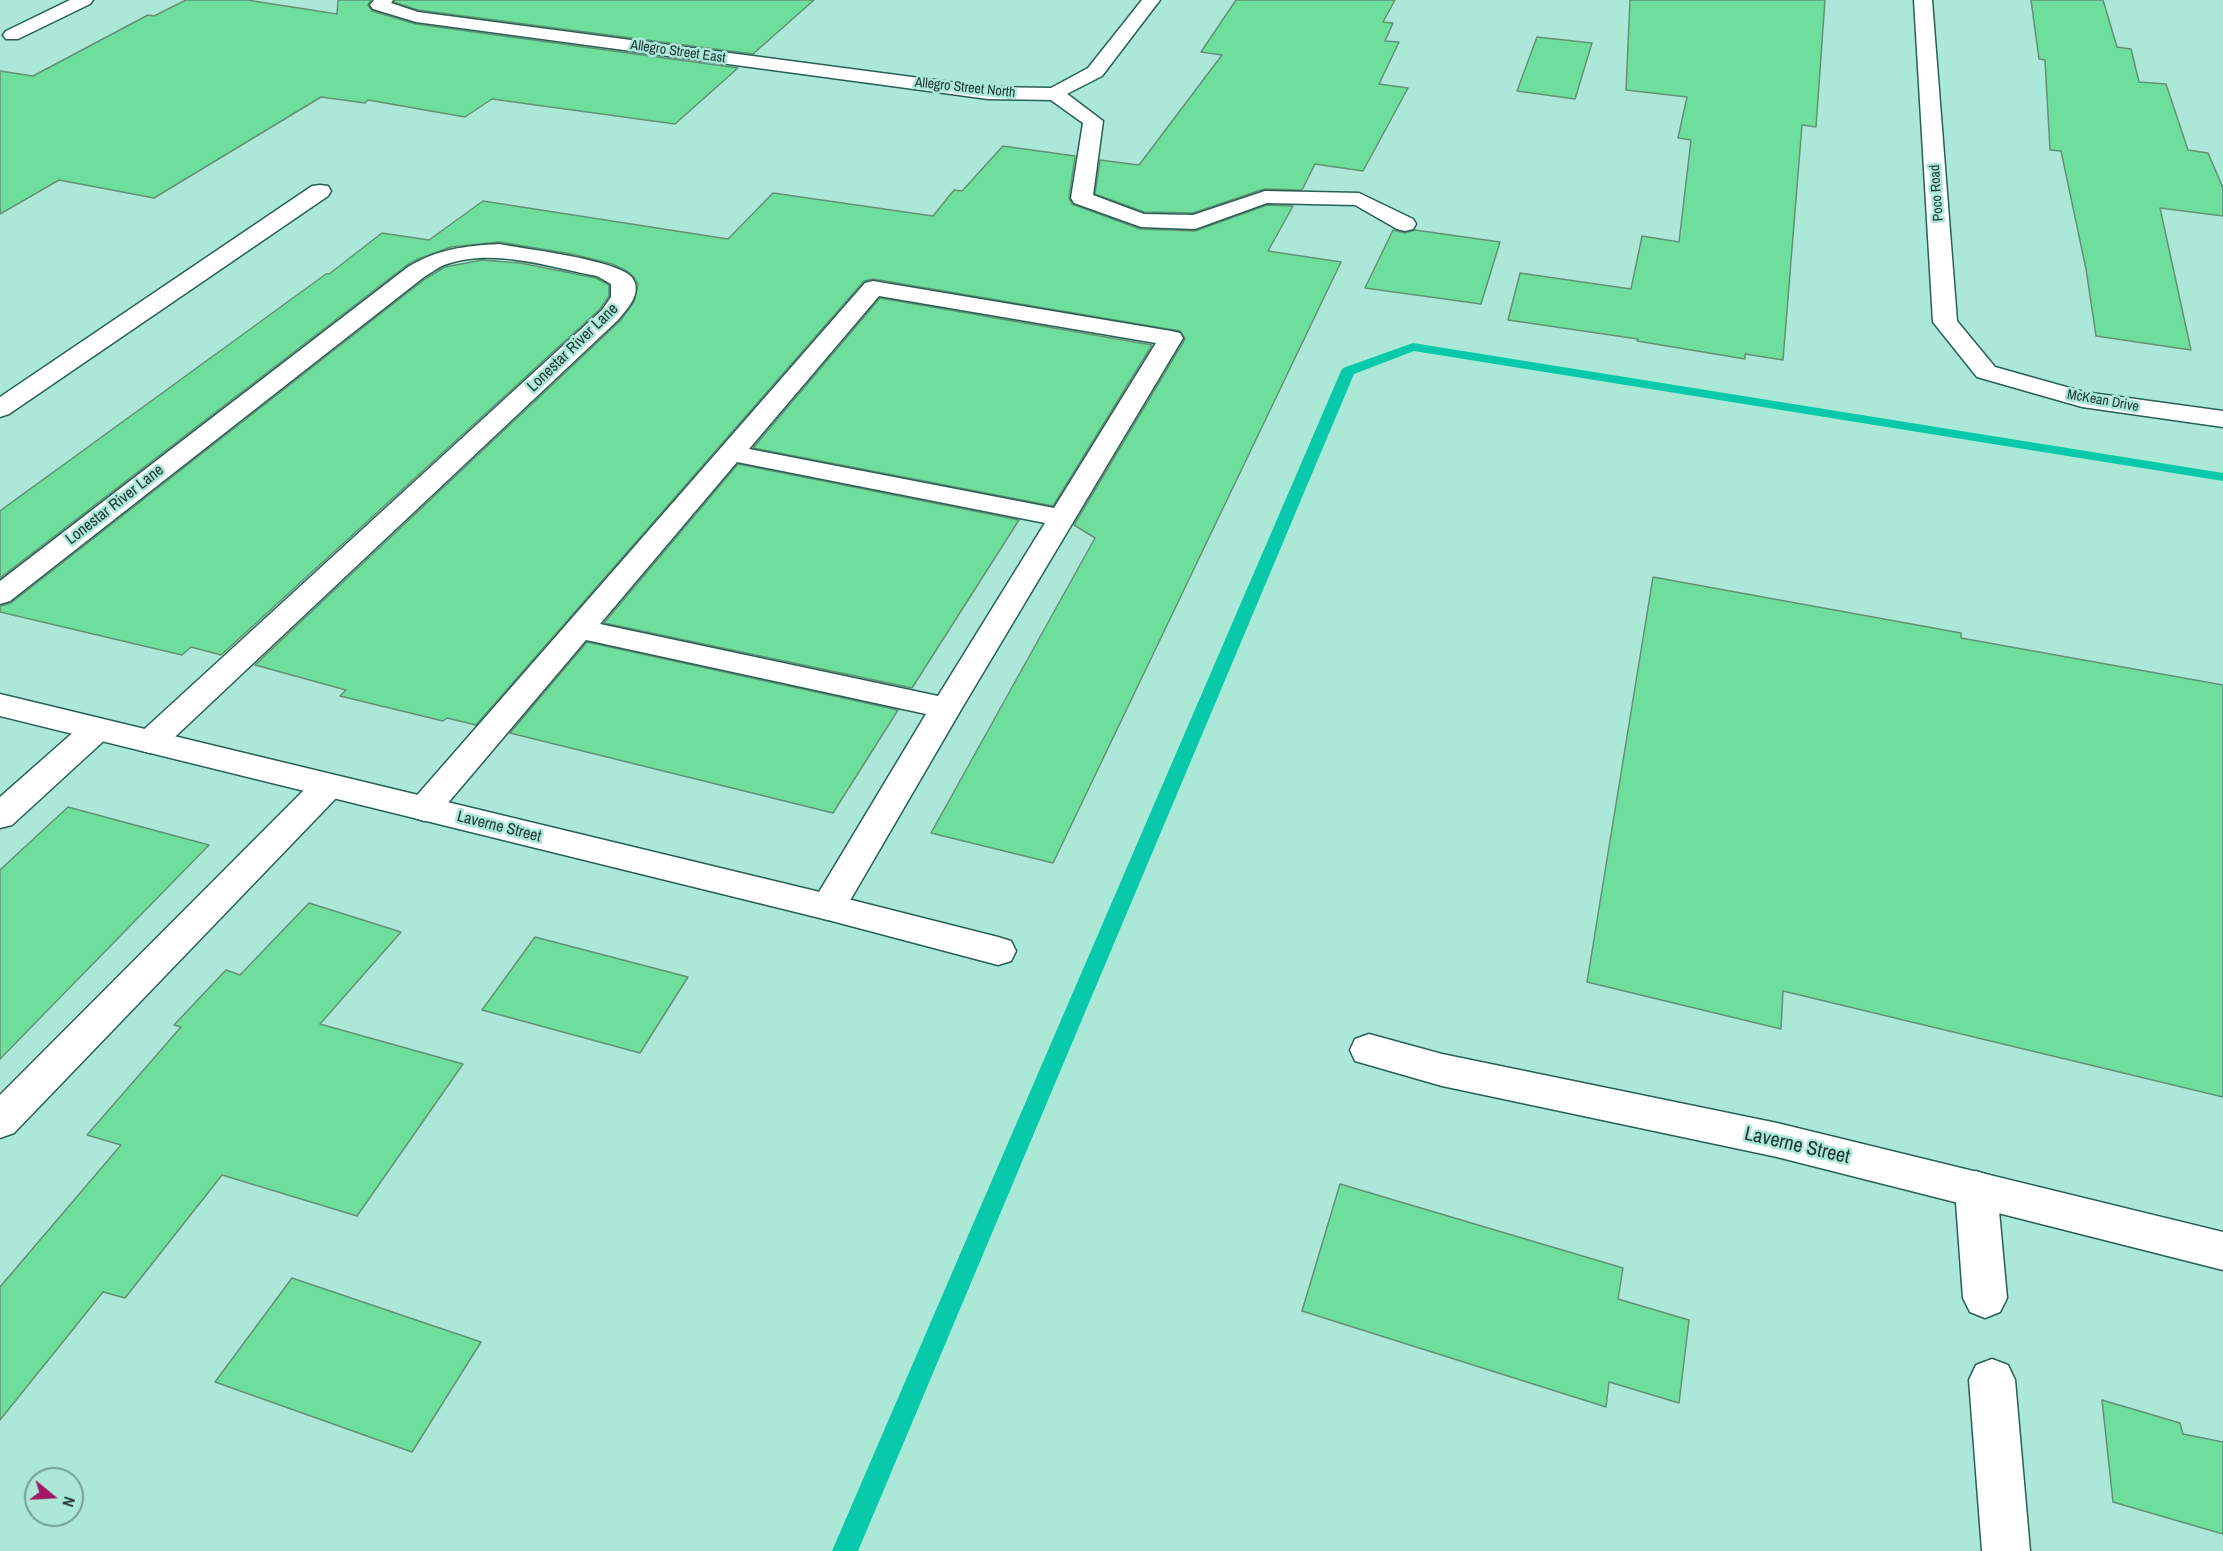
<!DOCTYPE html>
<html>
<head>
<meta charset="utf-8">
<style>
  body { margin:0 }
  #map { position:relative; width:2223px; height:1551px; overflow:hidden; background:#ace8d8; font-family:"Archivo Narrow",sans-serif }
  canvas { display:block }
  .north { position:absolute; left:24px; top:1467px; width:60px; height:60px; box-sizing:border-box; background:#ace8d8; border:2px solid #73a195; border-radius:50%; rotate:108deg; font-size:16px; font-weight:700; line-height:24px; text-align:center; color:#1e3630 }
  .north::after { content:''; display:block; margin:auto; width:21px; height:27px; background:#a31860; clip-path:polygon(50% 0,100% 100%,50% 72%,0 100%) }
</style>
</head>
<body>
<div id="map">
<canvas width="2223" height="1551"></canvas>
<div class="north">N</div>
</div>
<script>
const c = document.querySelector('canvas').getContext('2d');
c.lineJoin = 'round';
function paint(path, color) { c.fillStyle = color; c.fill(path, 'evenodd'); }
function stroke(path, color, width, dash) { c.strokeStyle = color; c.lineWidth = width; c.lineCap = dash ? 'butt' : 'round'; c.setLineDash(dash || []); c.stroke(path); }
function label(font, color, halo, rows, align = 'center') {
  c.font = font + ' "Archivo Narrow",sans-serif'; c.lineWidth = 5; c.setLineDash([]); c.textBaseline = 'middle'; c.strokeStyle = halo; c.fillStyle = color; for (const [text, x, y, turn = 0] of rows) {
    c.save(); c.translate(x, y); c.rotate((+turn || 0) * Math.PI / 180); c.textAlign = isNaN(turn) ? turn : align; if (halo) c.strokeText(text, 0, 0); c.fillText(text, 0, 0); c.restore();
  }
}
const stream = new Path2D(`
  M 1413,343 L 2223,473 L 2223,481 L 1414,351 L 1354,374 L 858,1551 L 832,1551 L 1341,371 L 1343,368 Z`);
const building = new Path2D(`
  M 186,0 L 247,0 L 337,14 L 338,0 L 371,0 L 368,5 L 372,11 L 416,24 L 738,68 L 675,124 L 492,99 L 465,117 L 368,100 L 365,103 L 321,97 L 154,198 L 59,180 L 0,214 L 0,71 L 33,76 L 148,15 L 154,16 Z
  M 395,0 L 814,0 L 753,54 L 418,10 L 394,2 Z
  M 1236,0 L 1395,0 L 1383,22 L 1393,23 L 1385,41 L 1399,42 L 1379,84 L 1408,88 L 1363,171 L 1315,164 L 1302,190 L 1264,189 L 1193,213 L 1144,212 L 1095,194 L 1100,160 L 1139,165 L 1222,55 L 1201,52 Z
  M 1630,0 L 1825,0 L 1816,127 L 1802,125 L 1783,360 L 1745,354 L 1745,359 L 1637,341 L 1638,339 L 1508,320 L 1520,273 L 1631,289 L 1642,236 L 1679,242 L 1691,140 L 1678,138 L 1687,97 L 1626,90 Z
  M 2031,0 L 2103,0 L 2117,47 L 2131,49 L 2139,82 L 2166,84 L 2188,150 L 2208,153 L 2223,188 L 2223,216 L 2160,208 L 2191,350 L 2096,336 L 2086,269 L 2061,151 L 2050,150 L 2045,60 L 2039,59 Z
  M 1537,37 L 1592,43 L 1575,99 L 1517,91 Z
  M 1003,146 L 1075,156 L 1069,198 L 1072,204 L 1140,229 L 1195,231 L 1267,205 L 1293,206 L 1268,251 L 1341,262 L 1053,863 L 931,833 L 1095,538 L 1074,525 L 1185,339 L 1180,331 L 873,279 L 864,281 L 476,725 L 447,718 L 443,721 L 340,696 L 346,690 L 255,665 L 620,321 L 634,302 L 638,284 L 634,277 L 627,271 L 612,264 L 572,254 L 499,242 L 451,247 L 418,259 L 407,265 L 0,578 L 0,511 L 326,274 L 329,274 L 382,233 L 429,240 L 483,201 L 728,239 L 773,193 L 933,216 L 954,190 L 962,191 Z
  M 1393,230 L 1404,233 L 1415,230 L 1500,242 L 1481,304 L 1365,288 Z
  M 482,260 L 520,263 L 596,278 L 609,285 L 609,296 L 600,309 L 221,655 L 191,647 L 182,655 L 0,612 L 0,606 L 11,603 L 425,279 L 445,267 Z
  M 880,298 L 1152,345 L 1053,506 L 753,448 Z
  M 738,464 L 1019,520 L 912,688 L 604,623 Z
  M 1653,577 L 1961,633 L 1961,638 L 2223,685 L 2223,1097 L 1783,991 L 1781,1029 L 1587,982 Z
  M 587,642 L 898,710 L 833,813 L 510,733 Z
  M 68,807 L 209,845 L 0,1059 L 0,870 Z
  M 309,903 L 401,932 L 320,1024 L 463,1064 L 357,1216 L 222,1175 L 125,1298 L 103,1292 L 0,1420 L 0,1287 L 121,1145 L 87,1135 L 181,1027 L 174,1025 L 226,970 L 240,975 Z
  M 535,937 L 688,977 L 640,1053 L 482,1010 Z
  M 1340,1184 L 1623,1268 L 1618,1299 L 1689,1320 L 1679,1403 L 1609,1382 L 1606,1407 L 1302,1311 Z
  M 292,1278 L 481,1342 L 412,1452 L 215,1382 Z
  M 2102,1400 L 2180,1423 L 2183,1434 L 2223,1442 L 2223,1534 L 2113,1502 Z`);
const lane = new Path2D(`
  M 1055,88 L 1062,90 L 1103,121 L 1093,195 L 1144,214 L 1193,215 L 1265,191 L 1359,193 L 1413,219 L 1416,224 L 1413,229 L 1405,231 L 1397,229 L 1355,205 L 1267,203 L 1195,229 L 1141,227 L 1074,203 L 1071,198 L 1083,123 L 1048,98 L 1045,94 L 1048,90 Z
  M 320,185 L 328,186 L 331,191 L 328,196 L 9,414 L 0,417 L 0,397 L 312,186 Z
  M 499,244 C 523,249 623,260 633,279 C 642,294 627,309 618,320 L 161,750 L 150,753 L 139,750 L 134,742 L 139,734 L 602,310 L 611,297 L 611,284 L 597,276 C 549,267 492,247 444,265 C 437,268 431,273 424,277 L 10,601 L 0,604 L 0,581 L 408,267 C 438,249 465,246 499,244 Z
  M 873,281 L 1171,331 L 1180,333 L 1183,338 L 962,708 L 841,916 L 828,920 L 815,916 L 810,907 L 926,714 L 586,640 L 436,817 L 424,821 L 412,817 L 407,809 L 412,801 L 865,283 ZM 879,296 L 1156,343 L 1054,508 L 749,449 ZM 737,462 L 1045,523 L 938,696 L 600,624 Z
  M 97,718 L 108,721 L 113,729 L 108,737 L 12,825 L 0,828 L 0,797 L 86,721 Z
  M 328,774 L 340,778 L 345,786 L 340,794 L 14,1133 L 0,1138 L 0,1095 L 316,778 Z
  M 1976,1171 L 1991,1176 L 1997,1189 L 2007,1298 L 2000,1312 L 1985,1318 L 1970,1312 L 1963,1298 L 1955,1189 L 1961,1176 Z
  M 1992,1359 L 2008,1365 L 2015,1380 L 2030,1551 L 1982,1551 L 1969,1380 L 1976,1365 Z`);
const street = new Path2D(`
  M 70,0 L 93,0 L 90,4 L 18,39 L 6,39 L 3,35 L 6,31 Z
  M 374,0 L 393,0 L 391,3 L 418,12 L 988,87 L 1051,88 L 1088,68 L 1142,0 L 1160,0 L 1102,76 L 1055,100 L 988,99 L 416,22 L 373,9 L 370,5 Z
  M 1914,0 L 1932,0 L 1957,321 L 1995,367 L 2084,392 L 2223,411 L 2223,427 L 2082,407 L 1977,377 L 1933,322 Z
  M 0,694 L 828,894 L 998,937 L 1011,941 L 1016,951 L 1011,961 L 998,965 L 828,920 L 0,716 Z
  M 1369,1034 L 1442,1054 L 1777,1123 L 2223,1232 L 2223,1270 L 1777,1157 L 1442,1086 L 1355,1061 L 1350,1050 L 1355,1039 Z`);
const farStreetnames = [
  ["Allegro Street East",678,52,8],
  ["Allegro Street North",965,88,6],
  ["Poco Road",1937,193,-94],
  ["McKean Drive",2103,401,10]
];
const streetNames = [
  ["Lonestar River Lane",573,348,-44],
  ["Lonestar River Lane",115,505,-38],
  ["Laverne Street",499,827,14]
];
const nearStreetnames = [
  ["Laverne Street",1797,1146,13]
];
paint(stream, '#08caab');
paint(building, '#6ede9d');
stroke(building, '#649175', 1.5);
stroke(lane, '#266154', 3);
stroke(street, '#266154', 3);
paint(lane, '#fff');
paint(street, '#fff');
label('14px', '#1e3630', '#ace8d8', farStreetnames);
label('16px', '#1e3630', '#ace8d8', streetNames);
label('20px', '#1e3630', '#ace8d8', nearStreetnames);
</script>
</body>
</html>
